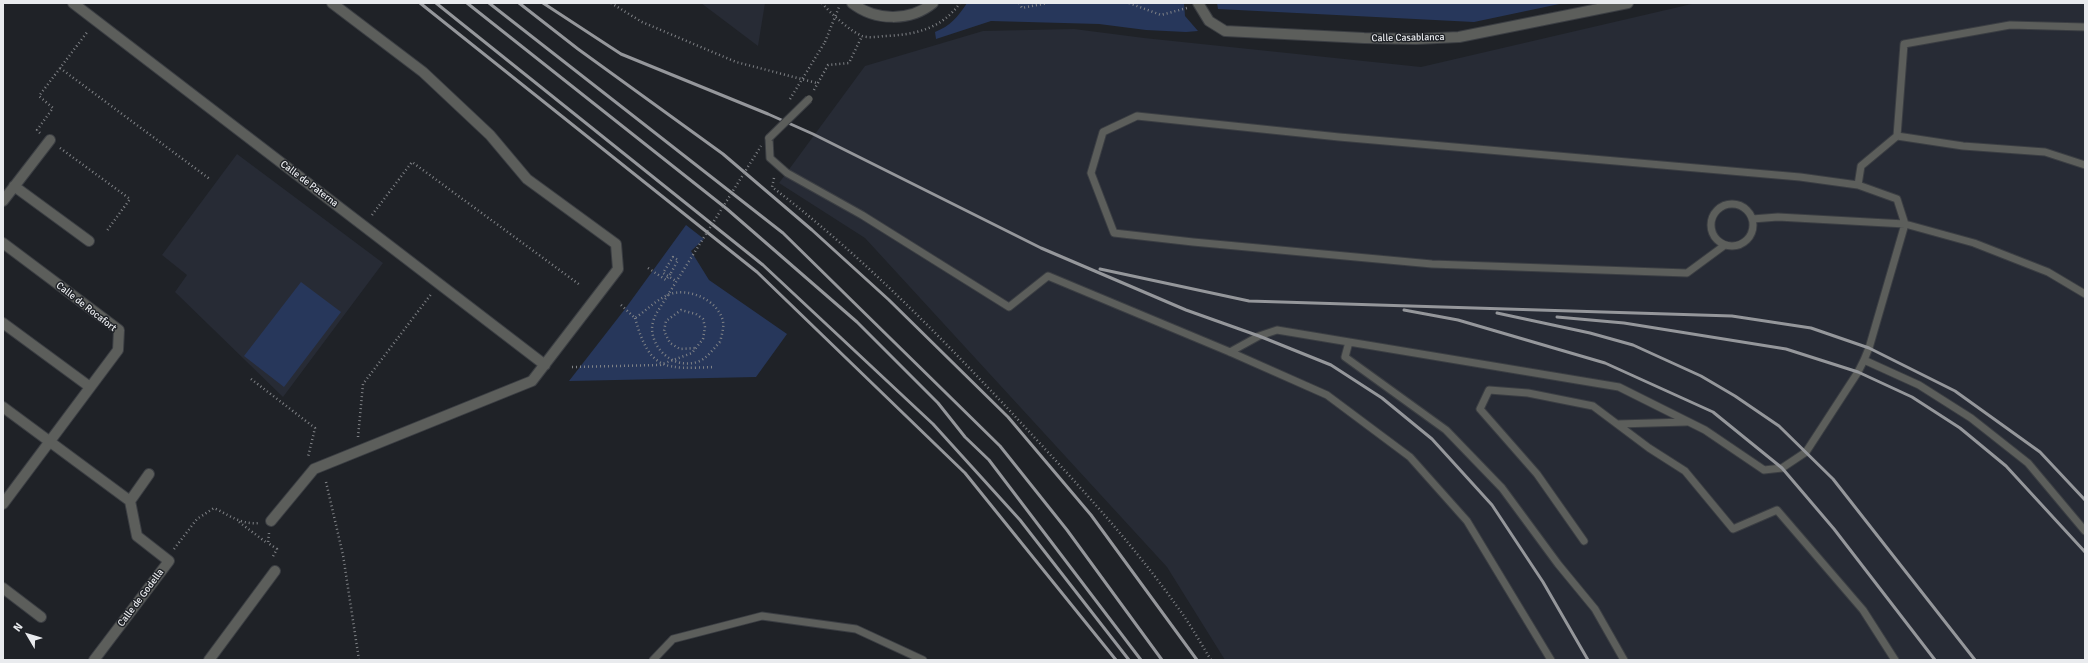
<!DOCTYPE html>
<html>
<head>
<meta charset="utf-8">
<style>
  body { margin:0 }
  #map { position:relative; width:2088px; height:663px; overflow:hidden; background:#1f2227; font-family:Signika,sans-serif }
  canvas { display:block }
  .frame { position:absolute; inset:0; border:4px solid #e9ebee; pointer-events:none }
  .north { position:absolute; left:8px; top:615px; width:40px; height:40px; -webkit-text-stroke:3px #1f2227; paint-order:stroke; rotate:308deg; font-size:11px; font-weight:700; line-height:16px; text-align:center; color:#e9ebee }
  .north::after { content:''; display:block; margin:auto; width:14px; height:18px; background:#e9ebee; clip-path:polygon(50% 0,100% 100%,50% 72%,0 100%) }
</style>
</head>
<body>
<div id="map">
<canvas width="2088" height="663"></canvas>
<div class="frame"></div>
<div class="north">N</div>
</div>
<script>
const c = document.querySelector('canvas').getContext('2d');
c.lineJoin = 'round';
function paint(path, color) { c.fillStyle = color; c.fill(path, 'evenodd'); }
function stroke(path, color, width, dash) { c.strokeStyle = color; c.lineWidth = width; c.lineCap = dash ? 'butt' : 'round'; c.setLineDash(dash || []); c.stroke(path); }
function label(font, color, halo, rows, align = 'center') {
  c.font = font + ' Signika,sans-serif'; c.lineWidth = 3; c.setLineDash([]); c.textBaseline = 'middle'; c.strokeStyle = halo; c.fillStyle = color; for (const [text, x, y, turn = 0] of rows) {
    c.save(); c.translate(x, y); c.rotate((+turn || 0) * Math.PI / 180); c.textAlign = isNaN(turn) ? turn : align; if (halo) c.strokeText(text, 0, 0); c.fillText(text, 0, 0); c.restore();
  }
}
const built = new Path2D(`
  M 701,3 L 765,3 L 758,46 Z
  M 1696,3 L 2085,3 L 2085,660 L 1225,660 L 1167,567 L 865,238 L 779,183 L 865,66 L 983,31 L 1074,29 L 1144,38 L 1421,67 Z
  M 237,154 L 383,263 L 283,397 L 175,292 L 187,275 L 162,255 Z`);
const green = new Path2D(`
  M 967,3 L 1184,3 L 1185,16 L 1198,31 L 1186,32 L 1146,30 L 1099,24 L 991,21 L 936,39 L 935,32 C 950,26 958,17 967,3 Z
  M 1217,3 L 1564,3 L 1474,22 L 1218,9 Z
  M 686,225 L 704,239 L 691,251 L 709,280 L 787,334 L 756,377 L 569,381 L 625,309 Z
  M 301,282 L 341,312 L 284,387 L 244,356 Z`);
const path = new Path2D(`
  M 611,3 L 642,22 L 736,62 L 817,83
  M 822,3 C 830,13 850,31 862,36 C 868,38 878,37 884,36 C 914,35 942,29 960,3
  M 1019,3 L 1022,8 L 1047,3
  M 1129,3 L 1161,15 L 1187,8
  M 825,42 L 839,7
  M 60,68 L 211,180
  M 814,90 L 828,65 L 849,63 L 862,36
  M 40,133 L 37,130 L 53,108 L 39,96 L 88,31
  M 60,148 L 130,199 L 106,232
  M 774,178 L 772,187 C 859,253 936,332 1011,412 C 1068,474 1127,536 1176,605 C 1189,622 1200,642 1211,660
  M 372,215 L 412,162 L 580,285
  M 648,268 L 666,280 L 671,273
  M 621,305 L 635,318 C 647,310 657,299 670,294 C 689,288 715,299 722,318 C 725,325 722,334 720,342
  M 635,318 C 650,371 664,369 715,367
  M 572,367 L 660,365 L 692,353 L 703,339 L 705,327 L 703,319 L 696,314 L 681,310 L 666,321 L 664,331 L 670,343 L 680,349 L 696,348
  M 251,379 L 315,428 L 308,457
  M 358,437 L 363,384 L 432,293
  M 326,482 L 343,555 L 359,660
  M 239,522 L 267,543
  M 269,533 L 268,543 L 277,549 L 272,558
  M 174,549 L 197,519 L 214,508 C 229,515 241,525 259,523`);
const lane = new Path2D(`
  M 1897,136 L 1963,146 L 2045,152 L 2085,165
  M 769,138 L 770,158 L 787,173 L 862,215 L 1009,307 L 1048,276 L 1230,352 L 1327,395 L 1410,457 L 1467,521 L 1551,660
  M 1858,185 L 1861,166 L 1897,136 L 1904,44 L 2010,25 L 2085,27
  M1711 225a21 21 0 1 1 42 0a21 21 0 1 1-42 0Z
  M 1752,219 L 1778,217 L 1905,224 L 1974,243 L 2048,272 L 2085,294
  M 1725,245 L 1687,273 L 1432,264 L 1193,242 L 1114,233 L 1091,173 L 1103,132 L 1137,116 L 1339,137 L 1800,177 L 1858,185 L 1897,199 L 1905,224 L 1869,348 L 1864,360
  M 1349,342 L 1345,357 L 1446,430 L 1502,488 L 1558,564 L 1595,609 L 1624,660
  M 1230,352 L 1259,336 L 1277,330 L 1619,387 L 1705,430 L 1764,470 L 1782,468 L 1806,452 L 1858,372 L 1864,360 L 1919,385 L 1971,418 L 2028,463 L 2085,531
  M 1618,424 L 1686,422
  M 1584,541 L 1537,474 L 1480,409 L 1489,390 L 1528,393 L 1593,406 L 1649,448 L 1685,471 L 1733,529 L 1777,510 L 1863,610 L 1895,660
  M 653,660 L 673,639 L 762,616 L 856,629 L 923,660`);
const street = new Path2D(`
  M 73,3 L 545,365
  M 852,3 C 875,21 910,22 933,3
  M 1198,3 L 1209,21 L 1225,31 L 1364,38 L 1416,39 L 1459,37 L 1628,3
  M 14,186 L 89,241
  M 3,201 L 50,140
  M 3,243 L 119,330 L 118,350 L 3,504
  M 3,323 L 90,387
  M 3,407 L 130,501 L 137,536 L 169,561 L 94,660
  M 130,501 L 149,474
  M 271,521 L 314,469 L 532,381 L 618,269 L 616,244 L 527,179 L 490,135 L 423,72 L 332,3
  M 3,588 L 41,617
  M 209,660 L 275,571`);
const rail = new Path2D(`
  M 420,3 L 757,272 L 965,473 L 1116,660
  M 436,3 L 763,265 L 933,424 L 1020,520 L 1129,660
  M 467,3 L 727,209 L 857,322 L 938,403 L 965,437 L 989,460 L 1141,660
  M 489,3 L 783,233 L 1000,446 L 1067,530 L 1162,660
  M 519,3 L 578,49 L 723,154 L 812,230 L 889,300 L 1008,417 L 1091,515 L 1197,660
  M 543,3 L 621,54 L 768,114 L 813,134 L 1041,248 L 1186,310 L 1259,336 L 1331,365 L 1382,398 L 1432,439 L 1492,505 L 1543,582 L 1588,660
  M 1100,269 L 1249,301 L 1732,316 L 1811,328 L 1869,348 L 1955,391 L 2040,452 L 2085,500
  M 1404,310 L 1458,320 L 1605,363 L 1713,412 L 1782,468 L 1834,529 L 1935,660
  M 1497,313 L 1590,333 L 1633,345 L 1701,376 L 1735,396 L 1779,426 L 1833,479 L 1975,660
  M 1557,317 L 1624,323 L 1786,349 L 1858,372 L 1912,397 L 1960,428 L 2006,466 L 2085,552`);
const pathBridge = new Path2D(`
  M 790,99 L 825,42
  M 671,273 L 678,260 L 673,257 L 663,273 L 676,281
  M 720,342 C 713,349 707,359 697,362 C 675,369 653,351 652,329 C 652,324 654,318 656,314 L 761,146`);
const laneBridge = new Path2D(`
  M 769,138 L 809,99`);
const streetNames = [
  ["Calle Casablanca",1408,38,-1],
  ["Calle de Paterna",309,184,37],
  ["Calle de Rocafort",86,307,38],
  ["Calle de Godella",141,598,-53]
];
paint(built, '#272b35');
paint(green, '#27375b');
stroke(lane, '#3b3e43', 9);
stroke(street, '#3b3e43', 12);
stroke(path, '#808387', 2.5, [1, 3]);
stroke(lane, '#5c5e5b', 7);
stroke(street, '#5c5e5b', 10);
stroke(rail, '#95979b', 3);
stroke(laneBridge, '#3b3e43', 9, []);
stroke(pathBridge, '#808387', 2.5, [1, 3]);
stroke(laneBridge, '#5c5e5b', 7);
label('10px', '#e9ebee', '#1f2227', streetNames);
</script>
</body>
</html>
